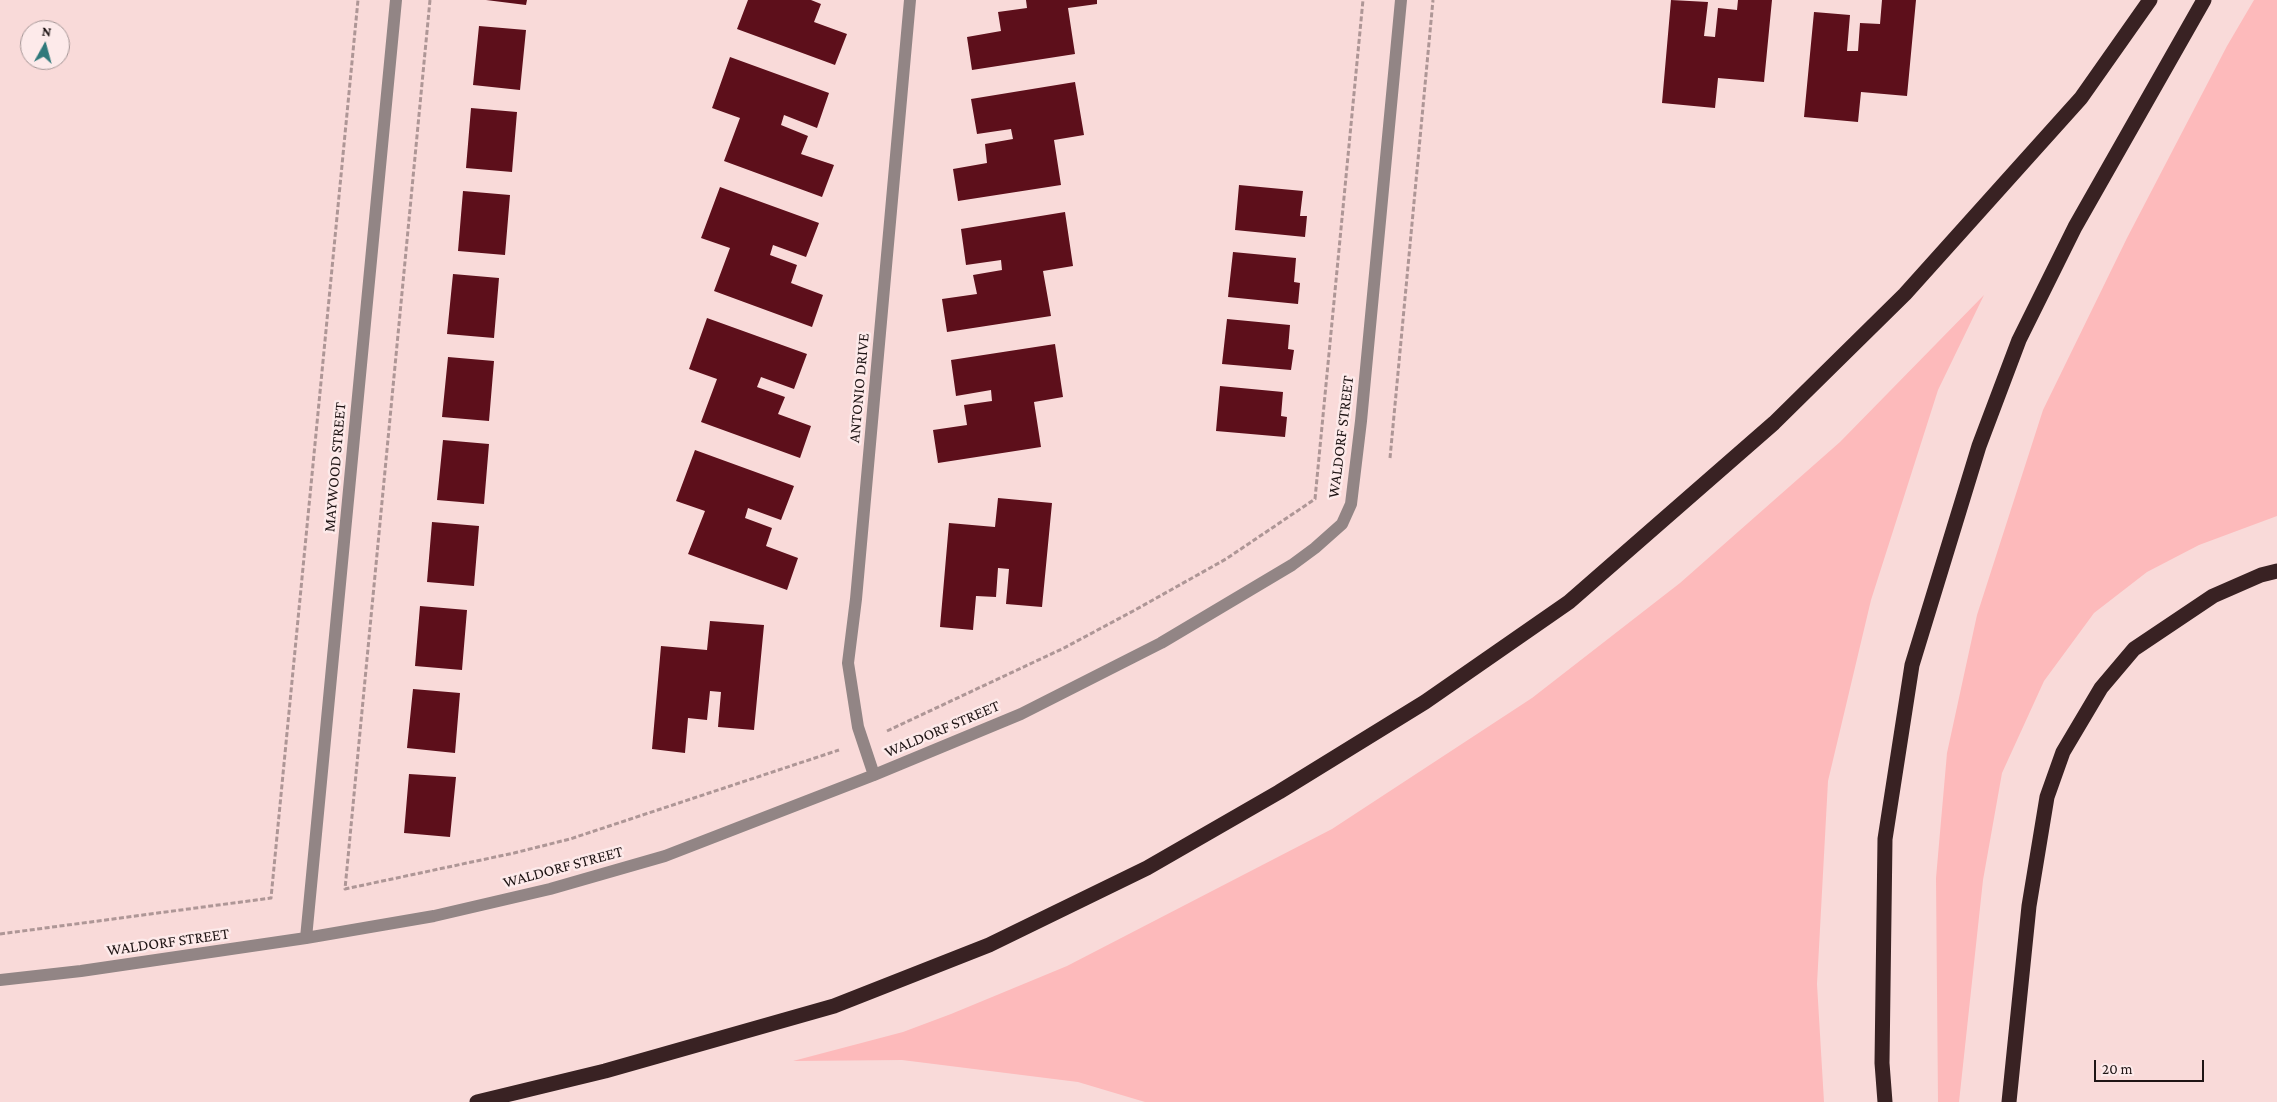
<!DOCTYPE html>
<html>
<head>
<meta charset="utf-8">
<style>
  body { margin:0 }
  #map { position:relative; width:2277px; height:1102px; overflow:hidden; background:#f9dad9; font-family:"Crimson Pro",serif }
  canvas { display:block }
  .north { position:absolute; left:20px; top:20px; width:50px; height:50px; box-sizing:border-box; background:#fdeaea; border:1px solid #a49595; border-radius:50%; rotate:7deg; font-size:14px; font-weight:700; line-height:20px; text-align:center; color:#1f1515 }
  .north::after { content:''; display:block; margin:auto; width:18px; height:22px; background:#2f797b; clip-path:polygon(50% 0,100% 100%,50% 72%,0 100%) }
  .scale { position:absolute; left:2094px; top:1060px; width:110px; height:22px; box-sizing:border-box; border:2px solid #1f1515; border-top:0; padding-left:6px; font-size:15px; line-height:18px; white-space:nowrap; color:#1f1515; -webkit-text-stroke:4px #fdeaea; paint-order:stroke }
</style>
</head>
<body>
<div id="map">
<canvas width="2277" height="1102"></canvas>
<div class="north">N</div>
<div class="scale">20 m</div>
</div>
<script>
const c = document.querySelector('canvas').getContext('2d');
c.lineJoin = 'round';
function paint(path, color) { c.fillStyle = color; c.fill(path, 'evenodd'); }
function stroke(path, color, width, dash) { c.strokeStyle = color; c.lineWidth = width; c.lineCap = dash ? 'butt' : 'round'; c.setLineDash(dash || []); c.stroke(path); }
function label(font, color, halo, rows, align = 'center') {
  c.font = font + ' "Crimson Pro",serif'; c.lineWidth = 5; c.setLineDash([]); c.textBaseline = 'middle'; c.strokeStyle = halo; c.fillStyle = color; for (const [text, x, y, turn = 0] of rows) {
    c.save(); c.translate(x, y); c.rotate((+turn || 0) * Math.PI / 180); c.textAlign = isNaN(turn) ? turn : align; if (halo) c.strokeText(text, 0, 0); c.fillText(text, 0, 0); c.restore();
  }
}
const green = new Path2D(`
  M 2254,0 L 2277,0 L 2277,516 L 2199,545 L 2147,572 L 2094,613 L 2044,681 L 2002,773 L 1983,880 L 1959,1102 L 1938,1102 L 1936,878 L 1947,753 L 1977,615 L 2043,410 L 2127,238 L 2227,46 Z
  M 1984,295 L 1938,390 L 1871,600 L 1828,781 L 1817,984 L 1824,1102 L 1145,1102 L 1078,1082 L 902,1060 L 793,1061 L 903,1032 L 951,1014 L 1067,966 L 1332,829 L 1532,698 L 1680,583 L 1840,442 Z`);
const building = new Path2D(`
  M 486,0 L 527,0 L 526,5 Z
  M 748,0 L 811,0 L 821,4 L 814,22 L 847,34 L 835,65 L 737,29 Z
  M 1026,0 L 1097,0 L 1097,4 L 1068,8 L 1075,54 L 972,70 L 967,37 L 1001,31 L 998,12 L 1027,8 Z
  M 1671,0 L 1708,2 L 1704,36 L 1715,37 L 1718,8 L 1737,10 L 1738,0 L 1772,0 L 1764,82 L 1718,78 L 1715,108 L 1662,103 Z
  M 1882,0 L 1916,0 L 1907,96 L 1861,92 L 1858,122 L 1804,117 L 1814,12 L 1850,15 L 1847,51 L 1858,51 L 1860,23 L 1880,24 Z
  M 479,26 L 526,30 L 520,90 L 473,85 Z
  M 730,57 L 829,93 L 817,128 L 784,115 L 781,125 L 808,136 L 801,154 L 834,165 L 822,197 L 724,161 L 740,118 L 712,108 Z
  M 1075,82 L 1084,135 L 1054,140 L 1061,185 L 958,201 L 953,169 L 987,163 L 985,144 L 1013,139 L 1011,129 L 977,134 L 971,99 Z
  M 471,108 L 517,112 L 512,172 L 466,168 Z
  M 1239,185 L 1303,191 L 1300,216 L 1307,216 L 1305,237 L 1235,230 Z
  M 720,187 L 819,223 L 806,257 L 773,245 L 770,255 L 797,265 L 791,283 L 823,295 L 812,327 L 714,291 L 730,248 L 701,238 Z
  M 463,191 L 510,195 L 505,255 L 458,251 Z
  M 1065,212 L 1073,266 L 1043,271 L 1051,316 L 947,332 L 942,299 L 977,294 L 973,275 L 1002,270 L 1001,260 L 966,265 L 961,229 Z
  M 1233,252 L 1296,258 L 1294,282 L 1300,283 L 1298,304 L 1228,297 Z
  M 453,274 L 499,278 L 494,338 L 447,334 Z
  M 707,318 L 807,354 L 794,389 L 761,377 L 757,387 L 785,397 L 778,414 L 811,426 L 800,458 L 701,422 L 717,379 L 689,369 Z
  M 1227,319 L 1290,325 L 1288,349 L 1294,350 L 1291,370 L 1222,364 Z
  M 1055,344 L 1063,397 L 1034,402 L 1041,447 L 938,463 L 933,430 L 967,425 L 964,405 L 992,401 L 991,390 L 956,396 L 951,360 Z
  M 448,357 L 494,361 L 489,421 L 442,417 Z
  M 1220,386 L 1283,392 L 1281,416 L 1287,417 L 1285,437 L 1216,431 Z
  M 443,440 L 489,444 L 484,504 L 437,500 Z
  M 695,450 L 794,486 L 781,520 L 748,508 L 745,518 L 772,528 L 766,546 L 798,558 L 787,590 L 688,554 L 705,511 L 676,501 Z
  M 998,498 L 1052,503 L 1042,607 L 1006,604 L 1009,569 L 998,568 L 996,597 L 976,596 L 973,630 L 940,627 L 949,523 L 995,527 Z
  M 432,522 L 479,526 L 474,586 L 427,582 Z
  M 420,606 L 467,610 L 462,670 L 415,666 Z
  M 710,621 L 764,625 L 754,730 L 718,727 L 721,692 L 710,691 L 707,720 L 688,718 L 685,753 L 652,749 L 661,646 L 707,650 Z
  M 413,689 L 460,693 L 455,753 L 407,748 Z
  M 409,774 L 456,777 L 450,837 L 404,833 Z`);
const path = new Path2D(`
  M 430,0 L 345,889 L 514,853 L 570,839 L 839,750
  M 1390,458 L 1433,0
  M 887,731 L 1064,648 L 1135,610 L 1226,559 L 1315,499 L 1363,0
  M 0,934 L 271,898 L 358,0`);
const minor = new Path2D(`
  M 874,775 L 858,727 L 848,663 L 856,599 L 910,0
  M 306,938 L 396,0
  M 0,980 L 81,971 L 306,938 L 434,916 L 550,889 L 665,856 L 874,775 L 1021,714 L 1161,643 L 1292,565 L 1315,548 L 1342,524 L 1351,504 L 1361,421 L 1401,0`);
const highway = new Path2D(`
  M 477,1102 L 605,1071 L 834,1006 L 989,945 L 1147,868 L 1279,792 L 1425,702 L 1569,602 L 1774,423 L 1905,294 L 2081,98 L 2150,0
  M 1885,1102 L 1882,1063 L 1885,839 L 1912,665 L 1979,446 L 2019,340 L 2075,227 L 2204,0
  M 2009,1102 L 2029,906 L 2047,797 L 2063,752 L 2101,688 L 2134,649 L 2213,596 L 2261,575 L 2277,571`);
const streetNames = [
  ["ANTONIO DRIVE",859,388,-85],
  ["WALDORF STREET",1341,437,-83],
  ["MAYWOOD STREET",335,467,-85],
  ["WALDORF STREET",942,729,-23],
  ["WALDORF STREET",563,867,-15],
  ["WALDORF STREET",168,942,-8]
];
paint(green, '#fdbabb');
paint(building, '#5d0f1b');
stroke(path, '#ae9696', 3, [5, 2.5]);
stroke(minor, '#928585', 12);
stroke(highway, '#392223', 15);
label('16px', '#1f1515', '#fdeaea', streetNames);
</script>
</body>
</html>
